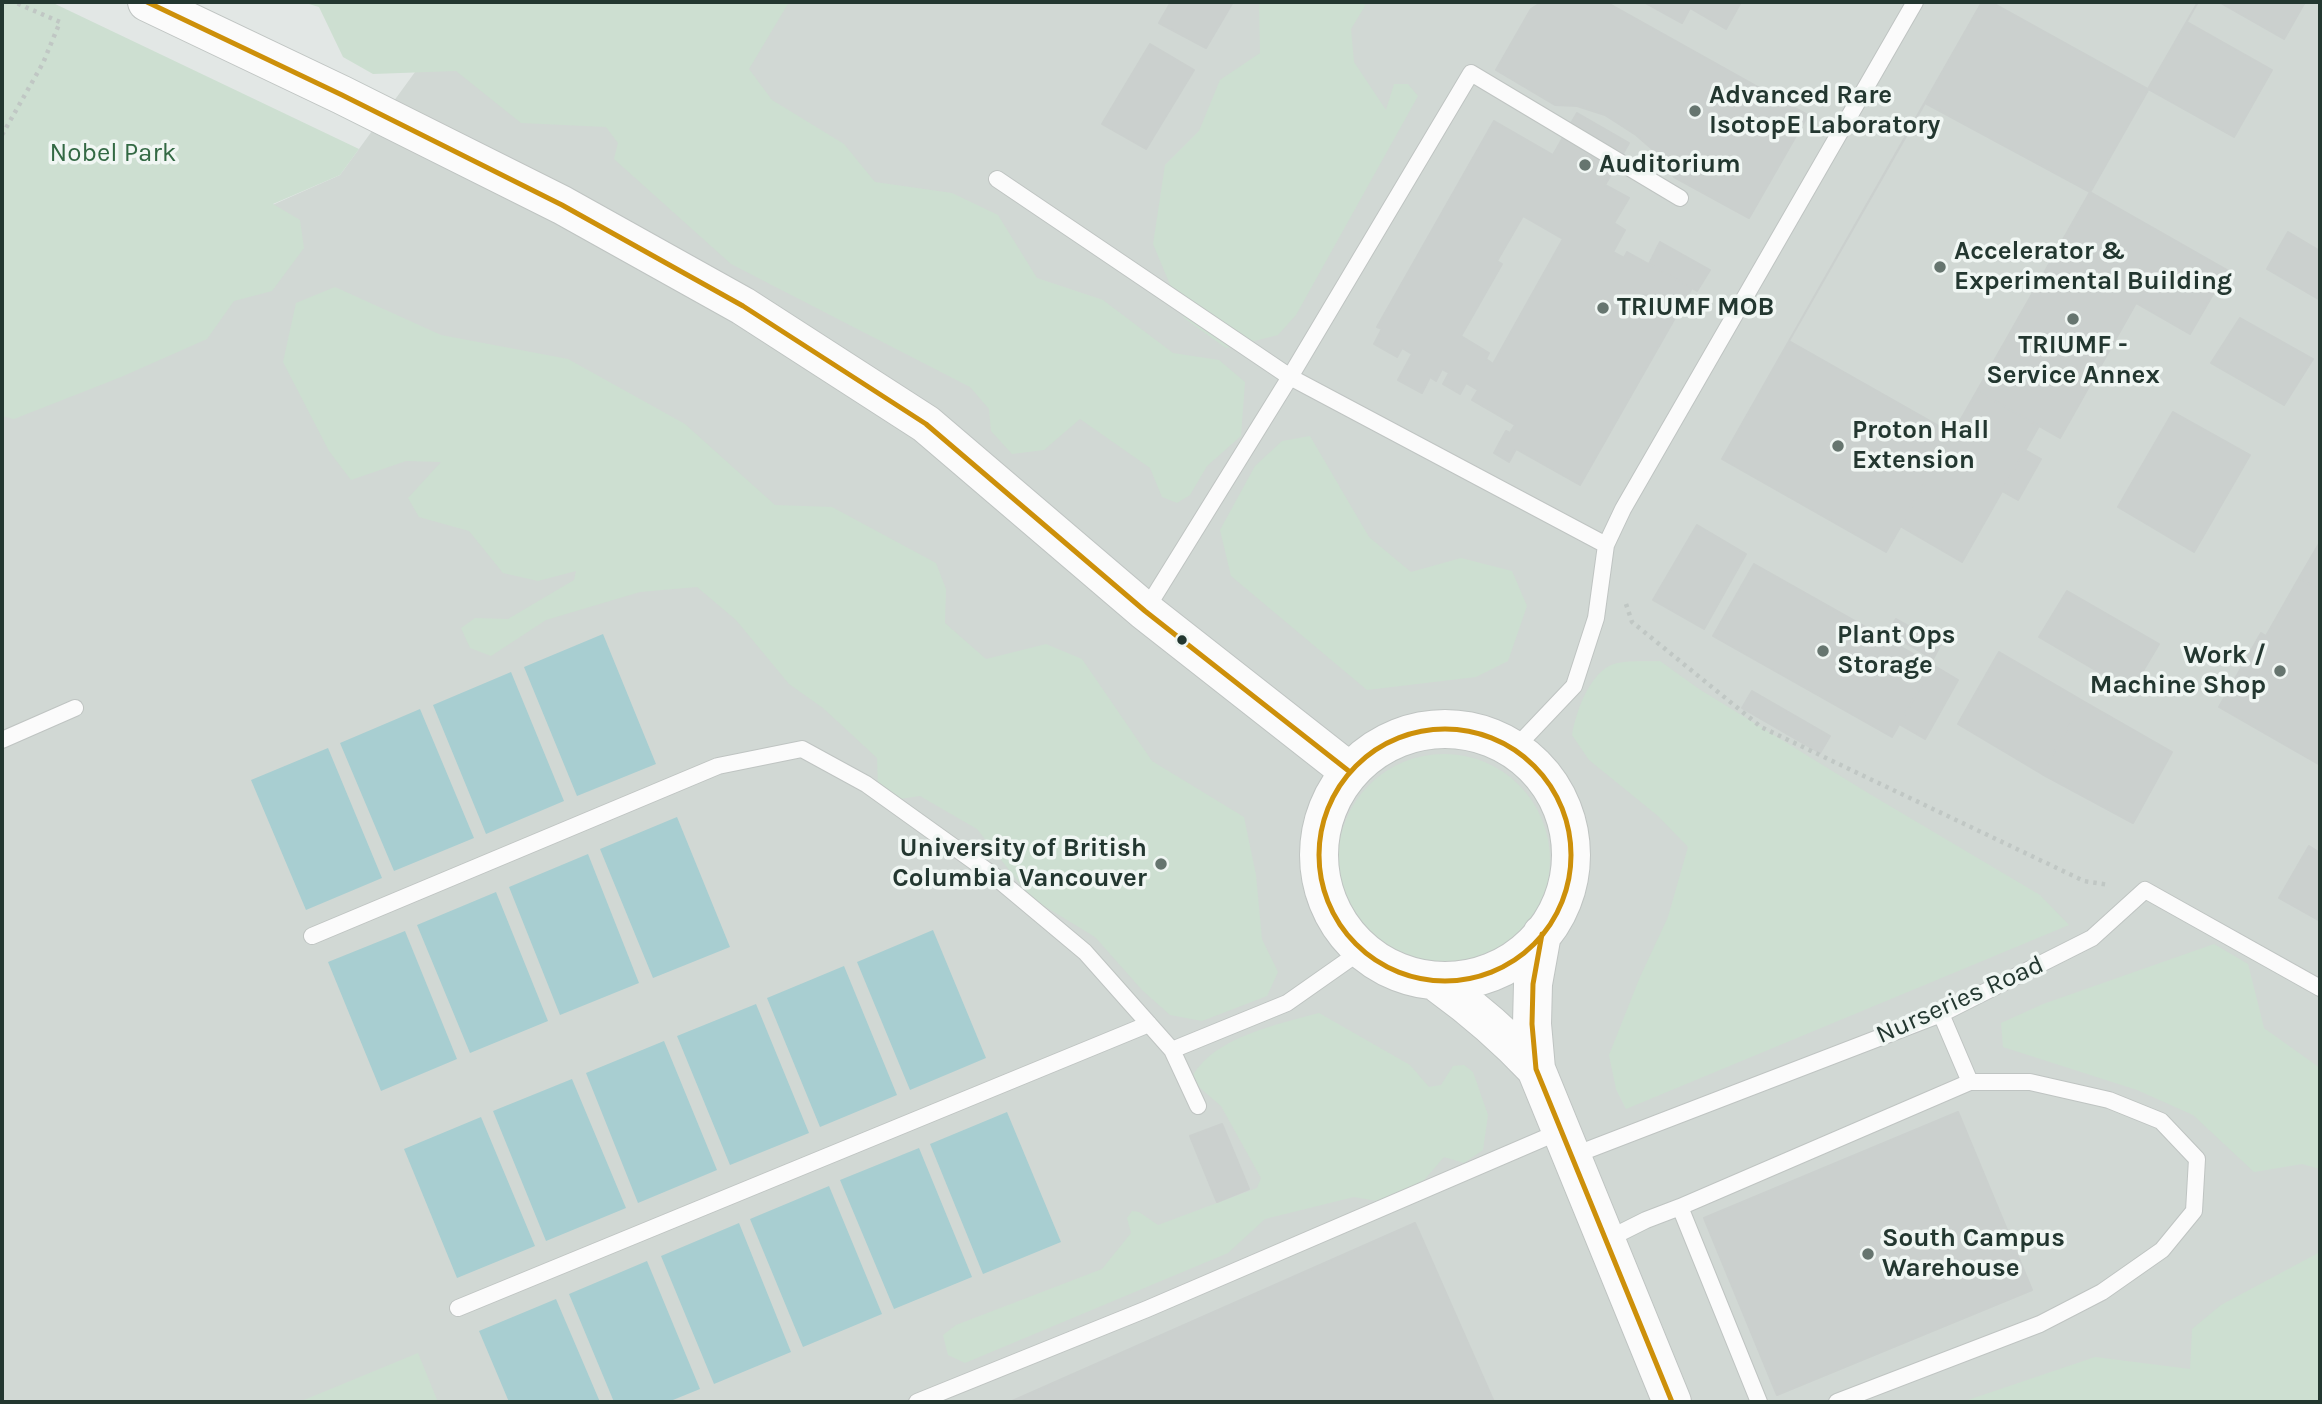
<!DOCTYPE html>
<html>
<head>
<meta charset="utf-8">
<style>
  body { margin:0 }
  #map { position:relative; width:2322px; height:1404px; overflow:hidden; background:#e2e7e5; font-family:Karla,sans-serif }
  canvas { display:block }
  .frame { position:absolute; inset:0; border:4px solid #233730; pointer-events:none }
</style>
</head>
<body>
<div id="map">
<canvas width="2322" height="1404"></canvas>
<div class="frame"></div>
</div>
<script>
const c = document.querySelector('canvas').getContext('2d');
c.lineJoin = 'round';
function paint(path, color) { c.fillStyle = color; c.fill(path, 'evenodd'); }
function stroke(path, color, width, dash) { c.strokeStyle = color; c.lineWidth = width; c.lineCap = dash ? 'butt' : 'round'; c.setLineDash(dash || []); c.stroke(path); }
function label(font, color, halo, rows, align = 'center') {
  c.font = font + ' Karla,sans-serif'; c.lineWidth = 7; c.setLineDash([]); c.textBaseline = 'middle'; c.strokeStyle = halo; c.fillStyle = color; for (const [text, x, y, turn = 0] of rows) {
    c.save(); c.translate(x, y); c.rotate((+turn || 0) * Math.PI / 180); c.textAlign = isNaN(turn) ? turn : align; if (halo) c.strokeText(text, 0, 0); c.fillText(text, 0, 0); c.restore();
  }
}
const built = new Path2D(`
  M 466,2 L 2320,2 L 2320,1402 L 2,1402 L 2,325 L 340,175 Z`);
const green = new Path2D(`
  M 2,2 L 51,2 L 359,149 L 340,175 L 273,204 L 300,220 L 304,248 L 272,291 L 234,301 L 207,339 L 121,377 L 14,419 L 2,416 Z
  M 302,2 L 789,2 L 749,69 L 772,100 L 844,144 L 875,182 L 952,193 L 998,215 L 1037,278 L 1103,300 L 1173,353 L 1219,360 L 1245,382 L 1241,436 L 1207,466 L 1190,495 L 1177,503 L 1162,497 L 1150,468 L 1080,419 L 1044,450 L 1012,454 L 991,431 L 989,409 L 970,387 L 731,264 L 614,159 L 618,143 L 606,127 L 521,123 L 456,71 L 373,74 L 343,57 L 319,7 Z
  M 1259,2 L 1363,2 L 1365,6 L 1351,29 L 1354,62 L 1386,110 L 1394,84 L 1408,84 L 1418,96 L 1296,315 L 1278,335 L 1226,348 L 1184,318 L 1153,244 L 1165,165 L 1199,131 L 1220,80 L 1260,53 Z
  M 335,287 L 441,335 L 568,359 L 685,424 L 775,505 L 832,507 L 936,563 L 946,589 L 945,623 L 986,659 L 1046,644 L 1082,659 L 1152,761 L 1244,817 L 1256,875 L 1262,939 L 1278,972 L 1267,996 L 1202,1021 L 1170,1015 L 1142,990 L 1095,937 L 1031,898 L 977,829 L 920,796 L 893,800 L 878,787 L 877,758 L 823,708 L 789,684 L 736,620 L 697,587 L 640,592 L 546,620 L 491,656 L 470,648 L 461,628 L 475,618 L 508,619 L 574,580 L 576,571 L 538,581 L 503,573 L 469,531 L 419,517 L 408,498 L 441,462 L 406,461 L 351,480 L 329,451 L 283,362 L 296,303 Z
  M 1310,436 L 1369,537 L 1411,572 L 1461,558 L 1512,571 L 1527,606 L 1508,661 L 1476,677 L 1367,690 L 1231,576 L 1220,530 L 1255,466 L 1282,441 Z
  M 1660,661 L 1699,689 L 1868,793 L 2040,895 L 2069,925 L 1626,1109 L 1616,1089 L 1609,1055 L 1640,977 L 1668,917 L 1688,847 L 1658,816 L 1589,760 L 1572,735 C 1576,711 1590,672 1614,664 C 1627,660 1646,662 1660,661 Z
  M1338 860a106 106 0 1 1 212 0a106 106 0 1 1-212 0Z
  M 2214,944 L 2248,964 L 2264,1028 L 2320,1068 L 2320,1169 L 2302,1164 L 2254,1172 L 2193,1115 L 2137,1090 L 2003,1047 L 2001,1023 L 2043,1004 Z
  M 1319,1013 L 1410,1065 L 1429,1087 L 1441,1085 L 1453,1066 L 1464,1065 L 1473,1072 L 1488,1115 L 1483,1150 L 1464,1163 L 1444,1157 L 1419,1186 L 1377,1201 L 1354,1197 L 1265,1219 L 1228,1253 L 965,1363 L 948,1355 L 943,1335 L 956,1325 L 1102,1269 L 1131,1233 L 1127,1218 L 1132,1211 L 1139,1212 L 1158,1225 L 1257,1188 L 1261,1178 L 1221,1106 L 1200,1088 L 1193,1075 C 1215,1037 1279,1024 1319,1013 Z
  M 2320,1252 L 2320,1402 L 1962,1402 L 2095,1357 L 2190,1369 L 2192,1329 L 2221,1305 Z
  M 418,1353 L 438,1402 L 299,1402 Z`);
const water = new Path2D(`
  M 603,634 L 656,764 L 577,796 L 524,667 Z
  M 511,672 L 564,801 L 486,834 L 433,705 Z
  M 420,709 L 474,838 L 394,871 L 340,743 Z
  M 328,748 L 382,878 L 306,910 L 251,780 Z
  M 677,817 L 730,947 L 653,978 L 600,849 Z
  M 588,854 L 639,983 L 560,1015 L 509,887 Z
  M 496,892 L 548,1021 L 470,1053 L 417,925 Z
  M 933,930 L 986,1058 L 910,1090 L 857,962 Z
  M 405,931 L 457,1059 L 381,1091 L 328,962 Z
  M 844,966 L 897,1095 L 820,1127 L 767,998 Z
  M 756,1004 L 809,1133 L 730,1165 L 677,1036 Z
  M 664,1041 L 717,1170 L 638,1203 L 586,1073 Z
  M 572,1079 L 626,1208 L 546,1241 L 493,1111 Z
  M 1007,1112 L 1061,1242 L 983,1274 L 930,1144 Z
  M 481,1117 L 535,1246 L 457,1278 L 404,1149 Z
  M 919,1148 L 972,1277 L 894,1309 L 840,1180 Z
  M 829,1186 L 882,1314 L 803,1347 L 750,1219 Z
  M 739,1223 L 791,1352 L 714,1384 L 661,1256 Z
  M 647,1261 L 700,1389 L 668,1402 L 614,1402 L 569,1294 Z
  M 556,1299 L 600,1402 L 509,1402 L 479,1331 Z`);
const building = new Path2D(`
  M 1171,2 L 1233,2 L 1206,48 L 1159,23 Z
  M 1542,2 L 1606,2 L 1808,115 L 1749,218 L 1674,177 L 1659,155 L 1636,135 L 1605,115 L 1577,106 L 1555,105 L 1496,70 L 1531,9 Z
  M 1644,2 L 1741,2 L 1726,29 L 1690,8 L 1682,23 Z
  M 1982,2 L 2198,2 L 1953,434 L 1789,341 Z
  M 1991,2 L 2198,2 L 2148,89 Z
  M 2219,2 L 2305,2 L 2284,39 Z
  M 2187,22 L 2272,70 L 2234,137 L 2148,89 Z
  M 1150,44 L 1194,70 L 1146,149 L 1102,124 Z
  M 1925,103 L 2090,192 L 1953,434 L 1789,341 Z
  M 1577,113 L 1629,143 L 1605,185 L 1629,198 L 1614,223 L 1625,230 L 1613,252 L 1624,258 L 1627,252 L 1692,288 L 1580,485 L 1516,449 L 1509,462 L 1494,453 L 1506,431 L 1510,433 L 1515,425 L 1472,400 L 1478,390 L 1466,383 L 1460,394 L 1443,384 L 1449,373 L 1442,369 L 1436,381 L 1430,377 L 1422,393 L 1398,380 L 1412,354 L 1402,348 L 1397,357 L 1374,344 L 1382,329 L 1377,327 L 1494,121 L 1553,155 ZM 1523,216 L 1563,239 L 1493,364 L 1486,359 L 1489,353 L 1461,336 L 1502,264 L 1497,261 Z
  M 2090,192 L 2227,270 L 2190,334 L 2136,303 L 2060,438 L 1977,391 Z
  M 2288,232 L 2320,251 L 2320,300 L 2267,269 Z
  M 1660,242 L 1710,270 L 1697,291 L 1649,264 Z
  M 2240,318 L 2313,359 L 2284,405 L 2211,363 Z
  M 1789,341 L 1953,434 L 1886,552 L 1722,459 Z
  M 1977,391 L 2039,426 L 1962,562 L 1900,526 Z
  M 2173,412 L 2250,455 L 2194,552 L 2118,507 Z
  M 2025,450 L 2041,459 L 2018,500 L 2002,491 Z
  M 1697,525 L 1746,554 L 1704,629 L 1653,600 Z
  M 2320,542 L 2320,590 L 2299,578 Z
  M 1754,564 L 1933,665 L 1892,737 L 1713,636 Z
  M 2299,578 L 2320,590 L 2320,765 L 2219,707 L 2261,633 L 2266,636 Z
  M 2067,591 L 2159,644 L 2131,691 L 2039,637 Z
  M 1896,619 L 1941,644 L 1933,659 L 1888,633 Z
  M 1999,652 L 2083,701 L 2042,774 L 1958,724 Z
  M 1933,665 L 1958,680 L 1925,739 L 1899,724 Z
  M 1752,691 L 1830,736 L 1820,753 L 1742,708 Z
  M 2083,701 L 2172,752 L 2133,823 L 2042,774 Z
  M 2309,846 L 2320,853 L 2320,921 L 2279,898 Z
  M 1958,1112 L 2032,1290 L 1777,1395 L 1704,1218 Z
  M 1222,1124 L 1249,1189 L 1217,1202 L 1190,1136 Z
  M 1415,1223 L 1494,1402 L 1010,1402 Z`);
const path = new Path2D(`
  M 2,135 L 43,63 L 60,22 L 14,2
  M 1626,604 L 1632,622 L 1761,727 L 2084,881 L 2109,885`);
const service = new Path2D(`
  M 997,179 L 1290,377 L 1606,545 L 1596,618 L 1574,686 L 1517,746
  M 1606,545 L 1623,509 L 1915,2
  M 1145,611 L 1290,377 L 1471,73 L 1680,198
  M 2,740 L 75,708
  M 312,936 L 718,766 L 802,749 L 866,784 L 993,875 L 1085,952 L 1172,1050
  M 1198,1106 L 1172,1050 L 1287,1003 L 1361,951
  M 1572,1156 L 1941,1014 L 2092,938 L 2145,890 L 2320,988
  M 1606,1240 L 1646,1220 L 1680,1207
  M 458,1308 L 1149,1024
  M 917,1402 L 1147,1309 L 1561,1131
  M 1759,1402 L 1680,1207 L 1970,1082 L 1941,1014
  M 1837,1402 L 2040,1324 L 2102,1292 L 2162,1250 L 2194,1211 L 2197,1159 L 2161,1121 L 2109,1100 L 2030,1082 L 1970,1082`);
const tertiary = new Path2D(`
  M 147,2 L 342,95 L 562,205 L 743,306 L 926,424 L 1145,611 L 1350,772
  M1319 855a126 126 0 1 1 252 0a126 126 0 1 1-252 0Z
  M 1542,934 L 1533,984 L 1532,1024 L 1536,1069 L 1672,1402
  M 1439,984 C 1475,1010 1506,1037 1536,1069`);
const bus1 = new Path2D(`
  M 147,2 L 342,95 L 562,205 L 743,306 L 926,424 L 1145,611 L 1350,772
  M1319 855a126 126 0 1 1 252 0a126 126 0 1 1-252 0Z
  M 1542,934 L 1533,984 L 1532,1024 L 1536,1069 L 1672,1402`);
const markers = [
  [1695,111,7,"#66756f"],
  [1585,165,7,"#66756f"],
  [1940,267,7,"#66756f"],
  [1603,308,7,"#66756f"],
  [2073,319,7,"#66756f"],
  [1838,446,7,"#66756f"],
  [1182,640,6,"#233730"],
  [1823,651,7,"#66756f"],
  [2280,671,7,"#66756f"],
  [1161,864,7,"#66756f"],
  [1868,1254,7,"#66756f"]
];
const poiNames = [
  ["Advanced Rare",1709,96],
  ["IsotopE Laboratory",1709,126],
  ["Auditorium",1599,165],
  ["Accelerator &",1954,252],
  ["Experimental Building",1954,282],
  ["TRIUMF MOB",1617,308],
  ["TRIUMF -",2073,346,"center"],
  ["Service Annex",2073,376,"center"],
  ["Proton Hall",1852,431],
  ["Extension",1852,461],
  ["Plant Ops",1837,636],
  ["Storage",1837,666],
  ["Work /",2266,656,"right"],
  ["Machine Shop",2266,686,"right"],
  ["University of British",1147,849,"right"],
  ["Columbia Vancouver",1147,879,"right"],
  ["South Campus",1882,1239],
  ["Warehouse",1882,1269]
];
const parkNames = [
  ["Nobel Park",113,154]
];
const streetNames = [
  ["Nurseries Road",1960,1000,-24]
];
paint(built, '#d1d8d4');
paint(green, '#cddfd1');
paint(water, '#a8ced1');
paint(building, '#cbd0ce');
stroke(building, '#cbd0ce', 2);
stroke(service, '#bfc4c2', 18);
stroke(tertiary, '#bfc4c2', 40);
stroke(path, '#c0c7c4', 4.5, [3.5, 5]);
stroke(service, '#fbfbfb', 16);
stroke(tertiary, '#fbfbfb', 38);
stroke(bus1, '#cd900a', 5);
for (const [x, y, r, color] of markers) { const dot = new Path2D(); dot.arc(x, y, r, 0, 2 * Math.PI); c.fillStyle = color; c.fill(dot); stroke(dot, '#f0f6f3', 2.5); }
label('bold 26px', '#233730', '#f0f6f3', poiNames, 'left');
label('26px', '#336944', '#f0f6f3', parkNames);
label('26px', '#233730', '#f0f6f3', streetNames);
</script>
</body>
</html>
